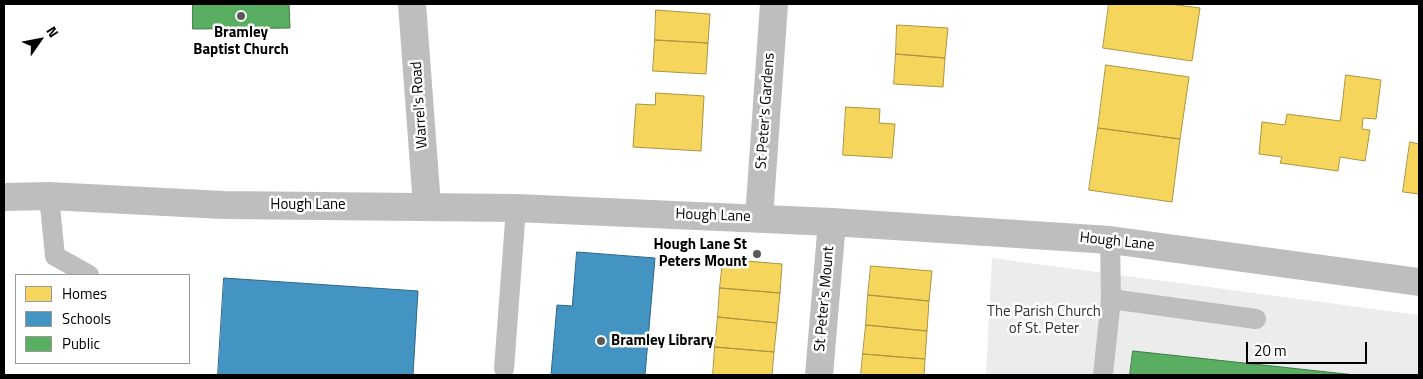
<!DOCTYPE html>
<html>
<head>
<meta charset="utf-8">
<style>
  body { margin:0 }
  #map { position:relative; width:1423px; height:379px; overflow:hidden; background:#fff; font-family:"Titillium Web",sans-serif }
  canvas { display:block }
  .frame { position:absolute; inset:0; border:5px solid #000; pointer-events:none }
  .legend { position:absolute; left:15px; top:274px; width:175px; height:90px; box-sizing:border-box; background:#fff; border:1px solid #999; margin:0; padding:6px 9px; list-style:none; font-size:15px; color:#000 }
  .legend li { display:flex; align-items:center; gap:10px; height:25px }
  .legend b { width:25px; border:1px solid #999 }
  .north { position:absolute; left:15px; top:15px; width:50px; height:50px; -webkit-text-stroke:4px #fff; paint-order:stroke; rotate:57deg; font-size:14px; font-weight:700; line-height:20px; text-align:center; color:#000 }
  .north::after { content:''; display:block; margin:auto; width:18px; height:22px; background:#000; clip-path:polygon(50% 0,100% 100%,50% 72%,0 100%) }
  .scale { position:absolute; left:1246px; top:342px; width:121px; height:22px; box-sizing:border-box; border:2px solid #000; border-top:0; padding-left:6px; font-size:15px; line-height:18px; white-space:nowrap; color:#000; -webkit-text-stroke:4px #fff; paint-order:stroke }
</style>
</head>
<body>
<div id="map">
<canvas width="1423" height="379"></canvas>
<div class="frame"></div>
<ul class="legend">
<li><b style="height:14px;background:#f6d55c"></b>Homes</li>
<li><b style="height:14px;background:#4393c3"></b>Schools</li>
<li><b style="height:14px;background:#5aae61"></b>Public</li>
</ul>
<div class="north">N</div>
<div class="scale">20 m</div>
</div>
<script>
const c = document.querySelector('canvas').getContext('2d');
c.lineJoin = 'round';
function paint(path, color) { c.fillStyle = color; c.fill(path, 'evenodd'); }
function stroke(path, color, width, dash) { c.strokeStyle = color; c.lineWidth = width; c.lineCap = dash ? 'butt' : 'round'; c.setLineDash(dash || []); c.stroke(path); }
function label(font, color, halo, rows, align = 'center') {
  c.font = font + ' "Titillium Web",sans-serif'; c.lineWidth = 5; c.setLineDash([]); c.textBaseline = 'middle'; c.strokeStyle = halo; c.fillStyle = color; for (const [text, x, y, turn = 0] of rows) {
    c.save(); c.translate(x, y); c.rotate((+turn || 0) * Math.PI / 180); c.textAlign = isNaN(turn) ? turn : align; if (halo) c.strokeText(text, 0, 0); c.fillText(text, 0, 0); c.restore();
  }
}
const green = new Path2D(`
  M 992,258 L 1419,315 L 1419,375 L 986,375 Z`);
const homes = new Path2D(`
  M 1109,4 L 1170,4 L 1200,8 L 1192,61 L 1103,48 Z
  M 656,10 L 710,14 L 708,43 L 655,40 Z
  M 897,25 L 948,28 L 945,58 L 896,54 Z
  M 655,40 L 708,43 L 706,74 L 653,71 Z
  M 896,54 L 945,58 L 943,87 L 894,84 Z
  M 1106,65 L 1189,77 L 1180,139 L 1098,128 Z
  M 1346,75 L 1381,80 L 1376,119 L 1363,118 L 1362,129 L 1370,130 L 1365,161 L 1340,157 L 1338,171 L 1280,163 L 1282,157 L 1259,154 L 1262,122 L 1285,125 L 1287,114 L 1340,121 Z
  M 656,93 L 704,96 L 701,151 L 633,147 L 636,104 L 655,105 Z
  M 846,107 L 880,109 L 879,123 L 895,124 L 892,158 L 843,155 Z
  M 1098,128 L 1180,139 L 1172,202 L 1089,190 Z
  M 1410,142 L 1419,144 L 1419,194 L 1403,192 Z
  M 723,259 L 782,264 L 780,293 L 720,288 Z
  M 871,266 L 932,271 L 929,301 L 868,295 Z
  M 720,288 L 780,293 L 777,323 L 718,317 Z
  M 868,295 L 929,301 L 927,331 L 866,325 Z
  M 718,317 L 777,323 L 774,352 L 715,347 Z
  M 866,325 L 927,331 L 925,359 L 863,354 Z
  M 715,347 L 774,352 L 772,375 L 713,375 Z
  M 863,354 L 925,359 L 924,375 L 861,375 Z`);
const schools = new Path2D(`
  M 577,252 L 655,258 L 645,375 L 551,375 L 557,305 L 572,306 Z
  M 224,278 L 418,291 L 413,375 L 218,375 Z`);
const public = new Path2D(`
  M 193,4 L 289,4 L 290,28 L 193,29 Z
  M 1133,351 L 1355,375 L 1130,375 Z`);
const service = new Path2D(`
  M 49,196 L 55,256 L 89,275
  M 1111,299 L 1256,319
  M 504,369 L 516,208
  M 1103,375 L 1111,299 L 1110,240`);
const minor = new Path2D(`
  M 412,4 L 427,206
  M 759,218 L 774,4
  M 819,375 L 832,222`);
const tertiary = new Path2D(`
  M 4,197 L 49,196 L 223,205 L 516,208 L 832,222 L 1110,240 L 1419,282`);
const markers = [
  [241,16,5,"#595959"],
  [757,254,5,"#595959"],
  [601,341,5,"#595959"]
];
const poiNames = [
  ["Bramley",241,33],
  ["Baptist Church",241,50],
  ["Hough Lane St",747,245,"right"],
  ["Peters Mount",747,262,"right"],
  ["Bramley Library",611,341,"left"]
];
const streetNames = [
  ["Warrel's Road",420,105,-94],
  ["St Peter's Gardens",766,111,-86],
  ["Hough Lane",308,205],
  ["Hough Lane",713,216,2],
  ["Hough Lane",1117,242,6],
  ["St Peter's Mount",825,299,-85]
];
const parkNames = [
  ["The Parish Church",1044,312],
  ["of St. Peter",1044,329]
];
paint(green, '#ececec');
paint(homes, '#f6d55c');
stroke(homes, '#ac9540', 1);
paint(schools, '#4393c3');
stroke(schools, '#2f6788', 1);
paint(public, '#5aae61');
stroke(public, '#3f7a44', 1);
stroke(service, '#bebebe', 20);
stroke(minor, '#bebebe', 28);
stroke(tertiary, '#bebebe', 28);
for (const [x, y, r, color] of markers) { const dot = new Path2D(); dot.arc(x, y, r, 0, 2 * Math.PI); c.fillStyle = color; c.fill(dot); stroke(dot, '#fff', 2); }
label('bold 15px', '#000', '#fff', poiNames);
label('15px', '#000', '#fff', streetNames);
label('15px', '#333', '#fff', parkNames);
</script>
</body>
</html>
